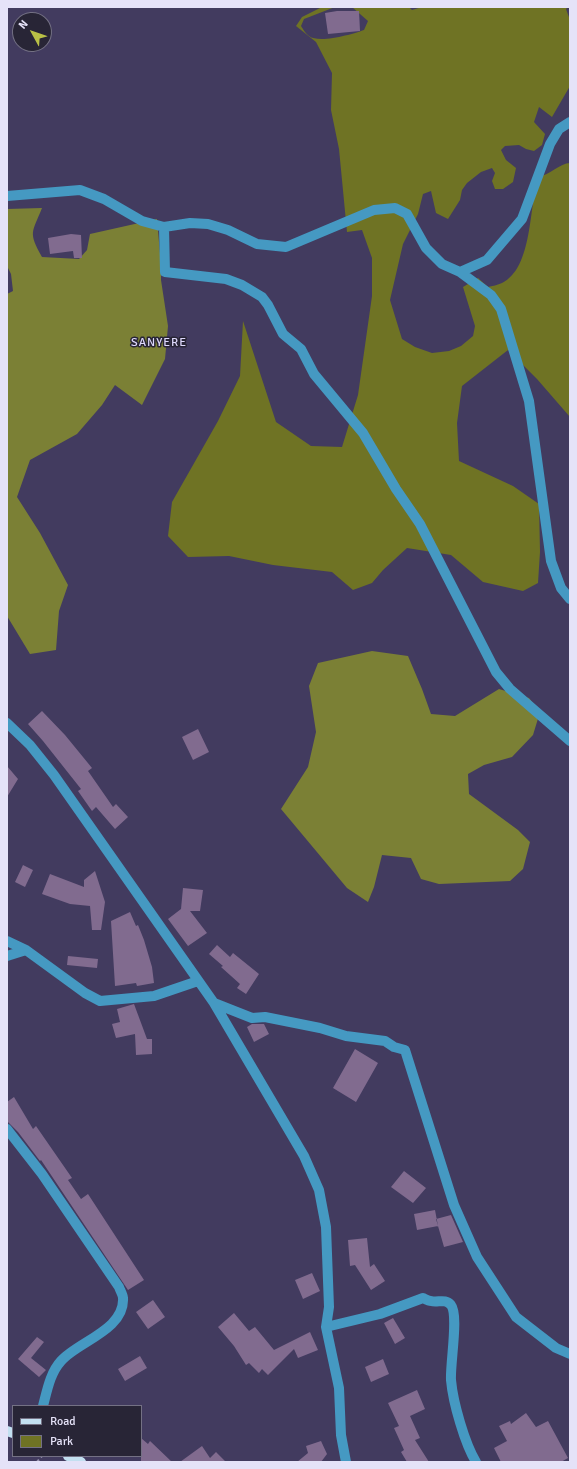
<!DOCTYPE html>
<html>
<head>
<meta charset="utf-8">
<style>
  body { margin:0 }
  #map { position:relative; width:577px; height:1469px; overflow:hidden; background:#423b5f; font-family:Signika,sans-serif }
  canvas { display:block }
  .frame { position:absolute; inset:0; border:8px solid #e5e2f8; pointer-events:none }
  .legend { position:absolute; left:12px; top:1405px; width:130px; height:52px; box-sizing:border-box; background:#282536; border:1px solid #747184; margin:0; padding:5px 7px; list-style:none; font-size:12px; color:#e5e2f8 }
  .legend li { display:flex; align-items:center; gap:8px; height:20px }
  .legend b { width:20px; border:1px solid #747184 }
  .north { position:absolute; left:12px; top:12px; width:40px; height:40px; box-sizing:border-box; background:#282536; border:1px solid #747184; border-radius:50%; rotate:310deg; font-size:11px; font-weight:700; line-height:16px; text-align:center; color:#e5e2f8 }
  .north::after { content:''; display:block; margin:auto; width:14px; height:18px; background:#b9c046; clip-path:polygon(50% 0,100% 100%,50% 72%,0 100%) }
</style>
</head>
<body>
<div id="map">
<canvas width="577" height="1469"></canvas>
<div class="frame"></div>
<ul class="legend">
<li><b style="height:5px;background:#c3e0f1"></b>Road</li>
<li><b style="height:11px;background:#6f7324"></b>Park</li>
</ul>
<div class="north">N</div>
</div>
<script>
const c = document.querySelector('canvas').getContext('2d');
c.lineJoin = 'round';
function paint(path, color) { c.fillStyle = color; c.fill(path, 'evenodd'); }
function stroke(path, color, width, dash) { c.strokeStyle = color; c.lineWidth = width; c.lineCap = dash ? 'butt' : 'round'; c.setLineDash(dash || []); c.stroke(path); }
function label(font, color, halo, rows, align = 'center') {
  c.font = font + ' Signika,sans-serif'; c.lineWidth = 3; c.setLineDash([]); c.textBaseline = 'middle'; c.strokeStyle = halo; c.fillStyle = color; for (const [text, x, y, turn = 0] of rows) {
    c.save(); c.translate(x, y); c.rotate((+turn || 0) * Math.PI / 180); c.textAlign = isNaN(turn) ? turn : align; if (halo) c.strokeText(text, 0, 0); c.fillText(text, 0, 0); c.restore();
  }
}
const green = new Path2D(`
  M 322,7 L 335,7 L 304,19 L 301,26 C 303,29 306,34 309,36 C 319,44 353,34 364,30 L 368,21 L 352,7 L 409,7 L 412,10 L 422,7 L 568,7 L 566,9 L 570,20 L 570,86 L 552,117 L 539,107 L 534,122 L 545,134 L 542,145 L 534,151 L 526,149 L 519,145 L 505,146 L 501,150 L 506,160 L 516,168 L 513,182 L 503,189 L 495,189 L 492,181 L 495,173 L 492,168 L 481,172 L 467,183 L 462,190 L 460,200 L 448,219 L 436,213 L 431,191 L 423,194 L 418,214 L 403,244 L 390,300 L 402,339 L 415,347 L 432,353 L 449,351 L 461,346 L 473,336 L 475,326 L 463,287 L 478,278 L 488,287 C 492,286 498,285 502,283 C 533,268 529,206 538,177 C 550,175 560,163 570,163 L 570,417 L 537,379 L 508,350 L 462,386 L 457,423 L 459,461 L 513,486 L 539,504 L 540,552 L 538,583 L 523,591 L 483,582 L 451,555 L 407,548 L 383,570 L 372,583 L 353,590 L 332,572 L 273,565 L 229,556 L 188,557 L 168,536 L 172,502 L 218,421 L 240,376 L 243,321 L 276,422 L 311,446 L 342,447 L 358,395 L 372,296 L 372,258 L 362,230 L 347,232 L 339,149 L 331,110 L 332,73 L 316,42 L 296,26 L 302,17 Z`);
const forest = new Path2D(`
  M 42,208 C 32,233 28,232 42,257 L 79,259 L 87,250 L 90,234 L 157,219 L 161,265 L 161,280 L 168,326 L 165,359 L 142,405 L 115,385 L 102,405 L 77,434 L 30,460 L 17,497 L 40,533 L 68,585 L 59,611 L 56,650 L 30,654 L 7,616 L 7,294 L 13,291 L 11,274 L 7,266 L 7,209 Z
  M 372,651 L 408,656 L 422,689 L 431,714 L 455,716 L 499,689 L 529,698 L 540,712 L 533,735 L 512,757 L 484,765 L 468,774 L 469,794 L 518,830 L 530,842 L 523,869 L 510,881 L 439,884 L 421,879 L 411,858 L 382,855 L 374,887 L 368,902 L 347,888 L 281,809 L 308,767 L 316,732 L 309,686 L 318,663 Z`);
const building = new Path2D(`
  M 337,11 L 359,11 L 360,31 L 328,34 L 325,13 Z
  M 71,234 L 81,235 L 82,258 L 74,258 L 73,251 L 50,254 L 48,238 Z
  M 42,711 L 65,735 L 92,768 L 88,771 L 113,807 L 116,804 L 128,817 L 115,829 L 96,807 L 92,811 L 78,791 L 81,789 L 43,741 L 28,724 Z
  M 198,729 L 209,752 L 193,760 L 182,737 Z
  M 7,766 L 18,779 L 7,797 Z
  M 23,865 L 33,870 L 25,887 L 15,882 Z
  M 95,871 L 105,902 L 101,930 L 92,930 L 90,906 L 70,904 L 42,894 L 50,874 L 84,887 L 84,880 Z
  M 183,888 L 203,890 L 200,911 L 190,911 L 207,933 L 188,946 L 168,919 L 181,909 Z
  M 130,912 L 136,926 L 138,925 L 144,940 L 152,967 L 154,983 L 137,986 L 136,983 L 115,986 L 111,921 Z
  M 217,945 L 230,957 L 233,953 L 259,974 L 246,994 L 237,988 L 240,984 L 221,967 L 223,966 L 209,954 Z
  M 68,956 L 98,959 L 97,968 L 67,965 Z
  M 134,1004 L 147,1039 L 152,1039 L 152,1054 L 136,1055 L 135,1034 L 116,1038 L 112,1024 L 120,1022 L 117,1009 Z
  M 252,1024 L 264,1024 L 269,1034 L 254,1042 L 247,1027 Z
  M 355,1049 L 378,1063 L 356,1102 L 333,1088 Z
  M 14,1097 L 33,1129 L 36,1126 L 72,1178 L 68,1180 L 81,1199 L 88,1194 L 144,1280 L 128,1290 L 41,1160 L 40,1161 L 18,1132 L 7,1121 L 7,1102 Z
  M 404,1171 L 426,1188 L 413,1203 L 391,1187 Z
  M 435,1210 L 438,1226 L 417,1230 L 414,1214 Z
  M 451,1215 L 463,1242 L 444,1247 L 436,1219 Z
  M 367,1238 L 370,1267 L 374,1264 L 385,1281 L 371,1290 L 355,1265 L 350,1266 L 348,1240 Z
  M 312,1273 L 320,1291 L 303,1299 L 295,1280 Z
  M 153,1300 L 165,1317 L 148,1329 L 136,1312 Z
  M 234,1313 L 249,1331 L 255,1327 L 274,1350 L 310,1332 L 318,1350 L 298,1358 L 294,1349 L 268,1375 L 262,1369 L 259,1373 L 249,1363 L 246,1365 L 234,1346 L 218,1327 Z
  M 393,1318 L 405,1338 L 395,1344 L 384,1323 Z
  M 37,1337 L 44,1342 L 31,1358 L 46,1370 L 39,1377 L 18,1359 Z
  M 140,1356 L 147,1368 L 125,1381 L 118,1369 Z
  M 383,1359 L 389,1374 L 371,1382 L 365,1367 Z
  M 417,1390 L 425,1409 L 410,1416 L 420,1438 L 415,1440 L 429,1462 L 407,1462 L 401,1452 L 404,1450 L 394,1428 L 399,1426 L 388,1403 Z
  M 526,1413 L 536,1427 L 548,1421 L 568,1458 L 561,1462 L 501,1462 L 494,1448 L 507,1441 L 499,1426 L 510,1421 L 511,1424 Z
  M 141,1438 L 148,1444 L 150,1441 L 172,1462 L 141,1462 Z
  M 321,1441 L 327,1454 L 321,1462 L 297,1462 L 308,1453 L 306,1446 Z
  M 202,1446 L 210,1458 L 216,1452 L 226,1462 L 180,1462 Z`);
const path = new Path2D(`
  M 37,1462 L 42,1456`);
const minor = new Path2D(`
  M 7,196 L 80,190 L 104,199 L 142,221 L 164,227 L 190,223 L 208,224 L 228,230 L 257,244 L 286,247 L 374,210 L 395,208 L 407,214 L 426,248 L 442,264 L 460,272 L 487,260 L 522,219 L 550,144 L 559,129 L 570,122
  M 164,227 L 165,272 L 226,279 L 242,285 L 262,297 L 268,305 L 283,334 L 301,349 L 314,374 L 363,433 L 396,489 L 420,524 L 496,672 L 510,689 L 570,741
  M 460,272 L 491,295 L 501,309 L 529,401 L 551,561 L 561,588 L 570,599
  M 7,723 L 30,745 L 54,775 L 214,1003 L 304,1156 L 319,1190 L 326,1227 L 329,1307 L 326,1327 L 339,1388 L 341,1435 L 346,1462
  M 7,941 L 26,950 L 85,993 L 100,1001 L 154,996 L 198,981
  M 7,956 L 26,950
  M 214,1003 L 252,1018 L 265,1017 L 320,1028 L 346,1036 L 385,1041 L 394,1047 L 405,1050 L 454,1205 L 477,1257 L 516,1317 L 556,1348 L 570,1354
  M 7,1129 L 42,1174 L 119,1287 C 120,1290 123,1295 123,1298 C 125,1330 77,1342 61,1361 C 50,1373 47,1391 43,1406
  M 326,1327 L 380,1314 L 423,1298 C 425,1299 428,1301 431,1301 C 438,1303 445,1298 451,1305 C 459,1315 450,1363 451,1380 C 453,1403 465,1444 476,1462`);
const major = new Path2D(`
  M 7,1431 L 13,1433
  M 68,1456 L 81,1462`);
const quarterNames = [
  ["SANYERE",159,343]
];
paint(green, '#6f7324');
paint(forest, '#7b8035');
paint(building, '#816b8f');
stroke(path, '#9994b0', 2, [3, 3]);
stroke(minor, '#4599c2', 10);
stroke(major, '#c3e0f1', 10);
c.letterSpacing = '1px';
label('12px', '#ded8fc', '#282536', quarterNames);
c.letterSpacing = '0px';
</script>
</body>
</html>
